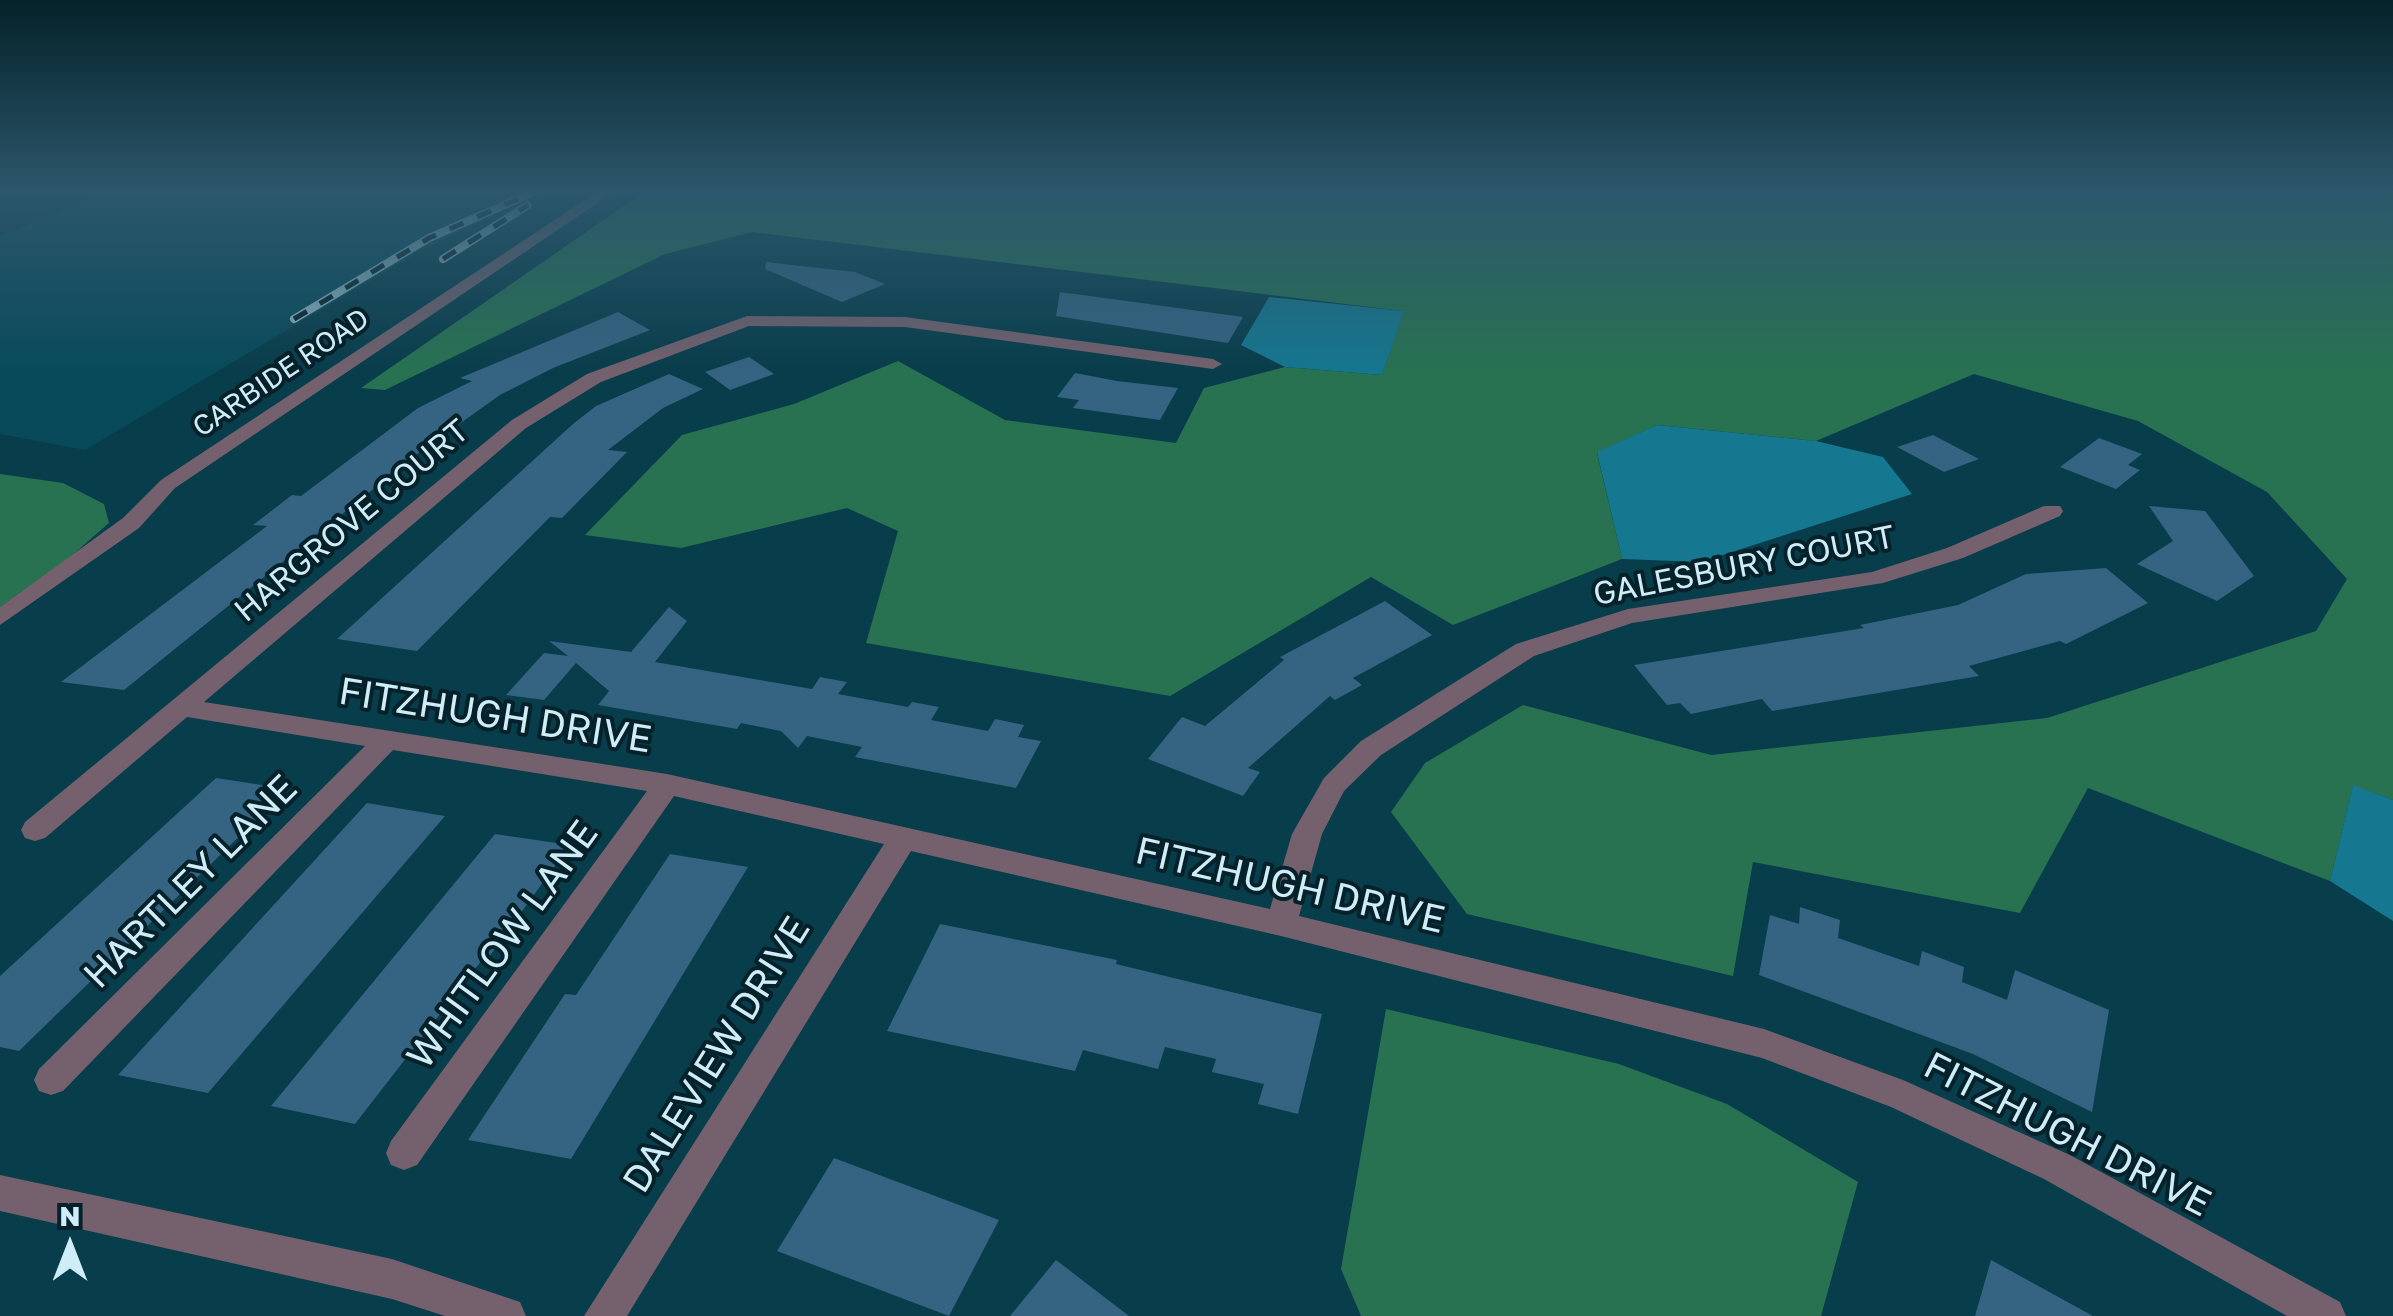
<!DOCTYPE html>
<html>
<head>
<meta charset="utf-8">
<style>
  body { margin:0 }
  #map { position:relative; width:2393px; height:1316px; overflow:hidden; background:#083d4b; font-family:"Golos Text",sans-serif }
  canvas { display:block }
  .north { position:absolute; left:20px; top:1196px; width:100px; height:100px; -webkit-text-stroke:8px #062129; paint-order:stroke; rotate:0deg; font-size:28px; font-weight:700; line-height:40px; text-align:center; color:#ceedf8 }
  .north::after { content:''; display:block; margin:auto; width:35px; height:45px; background:#ceedf8; clip-path:polygon(50% 0,100% 100%,50% 72%,0 100%) }
</style>
</head>
<body>
<div id="map">
<canvas width="2393" height="1316"></canvas>
<div class="north">N</div>
</div>
<script>
const c = document.querySelector('canvas').getContext('2d');
c.lineJoin = 'round';
function paint(path, color) { c.fillStyle = color; c.fill(path, 'evenodd'); }
function stroke(path, color, width, dash) { c.strokeStyle = color; c.lineWidth = width; c.lineCap = dash ? 'butt' : 'round'; c.setLineDash(dash || []); c.stroke(path); }
function label(font, color, halo, rows, align = 'center') {
  c.font = font + ' "Golos Text",sans-serif'; c.lineWidth = 8; c.setLineDash([]); c.textBaseline = 'middle'; c.strokeStyle = halo; c.fillStyle = color; for (const [text, x, y, turn = 0] of rows) {
    c.save(); c.translate(x, y); c.rotate((+turn || 0) * Math.PI / 180); c.textAlign = isNaN(turn) ? turn : align; if (halo) c.strokeText(text, 0, 0); c.fillText(text, 0, 0); c.restore();
  }
}
const built = new Path2D(`
  M 111,192 L 489,192 L 531,197 L 418,252 L 85,450 L 0,434 L 0,236 Z`);
const forest = new Path2D(`
  M 644,192 L 2393,192 L 2393,800 L 2353,786 L 2330,881 L 2088,788 L 2020,913 L 1753,862 L 1733,976 L 1467,914 L 1391,812 L 1425,763 L 1523,705 L 1711,755 L 2047,718 L 2316,631 L 2347,579 L 2267,492 L 2138,421 L 1974,374 L 1816,441 L 1657,425 L 1597,453 L 1622,559 L 1453,625 L 1371,577 L 1170,696 L 866,643 L 898,531 L 847,508 L 681,548 L 585,535 L 682,435 L 794,404 L 898,361 L 1005,420 L 1176,443 L 1204,388 L 1285,367 L 1382,375 L 1403,311 L 752,232 L 665,254 L 385,390 L 361,388 Z
  M 0,474 L 63,483 L 104,504 L 109,523 L 70,557 L 0,607 Z
  M 1386,1009 L 1619,1064 L 1727,1104 L 1858,1182 L 1821,1316 L 1361,1316 L 1341,1269 Z`);
const water = new Path2D(`
  M 1269,297 L 1404,311 L 1382,375 L 1285,367 L 1241,345 Z
  M 1657,425 L 1816,441 L 1883,457 L 1912,494 L 1701,562 L 1622,559 L 1597,452 Z
  M 2353,785 L 2393,800 L 2393,921 L 2330,881 Z`);
const building = new Path2D(`
  M 766,262 L 855,272 L 885,284 L 842,302 L 765,269 Z
  M 1060,292 L 1156,305 L 1243,317 L 1228,343 L 1056,316 Z
  M 618,312 L 650,330 L 553,368 L 500,395 L 413,457 L 124,690 L 61,682 L 267,526 L 253,525 L 292,495 L 301,496 L 418,408 L 472,381 L 460,378 Z
  M 749,357 L 774,374 L 730,390 L 705,372 Z
  M 1075,373 L 1117,381 L 1178,388 L 1160,420 L 1073,408 L 1079,400 L 1057,397 Z
  M 669,374 L 703,389 L 663,408 L 608,450 L 627,452 L 562,518 L 550,517 L 417,651 L 337,639 L 573,424 L 596,406 Z
  M 1933,435 L 1979,459 L 1944,472 L 1897,447 Z
  M 2099,438 L 2142,454 L 2128,465 L 2140,470 L 2116,489 L 2060,467 Z
  M 2149,506 L 2205,511 L 2254,576 L 2217,601 L 2137,564 L 2173,541 Z
  M 2106,568 L 2148,603 L 2066,644 L 2060,641 L 1969,666 L 1979,676 L 1772,711 L 1762,699 L 1691,714 L 1680,703 L 1667,705 L 1634,665 L 1864,628 L 1860,625 L 1958,605 L 2026,574 Z
  M 1385,601 L 1432,635 L 1353,678 L 1362,685 L 1335,700 L 1330,696 L 1248,768 L 1260,772 L 1243,796 L 1148,759 L 1182,717 L 1205,726 L 1284,660 L 1280,657 Z
  M 669,607 L 687,621 L 655,662 L 812,689 L 820,677 L 847,682 L 838,694 L 908,707 L 912,702 L 939,707 L 931,720 L 988,731 L 995,719 L 1024,725 L 1018,737 L 1041,741 L 1016,788 L 855,757 L 862,747 L 807,736 L 798,748 L 781,731 L 741,723 L 737,729 L 598,705 L 609,691 L 576,663 L 544,700 L 506,695 L 544,653 L 568,656 L 549,641 L 631,652 Z
  M 216,778 L 288,789 L 19,1051 L 0,1047 L 0,976 Z
  M 367,803 L 445,816 L 208,1093 L 118,1075 Z
  M 495,834 L 570,845 L 486,961 L 482,960 L 355,1124 L 271,1106 Z
  M 670,854 L 748,867 L 571,1159 L 468,1140 L 565,994 L 576,995 Z
  M 1800,907 L 1840,920 L 1838,938 L 1919,966 L 1922,951 L 1964,967 L 1962,982 L 2007,1000 L 2015,970 L 2109,1010 L 2092,1112 L 1973,1054 L 1759,975 L 1770,915 L 1799,924 Z
  M 940,924 L 1117,960 L 1116,964 L 1322,1014 L 1298,1114 L 1258,1104 L 1264,1084 L 1212,1072 L 1216,1059 L 1165,1047 L 1158,1069 L 1083,1050 L 1075,1071 L 887,1031 Z
  M 834,1158 L 999,1220 L 949,1316 L 777,1251 Z
  M 1056,1260 L 1129,1316 L 1010,1316 Z
  M 1991,1260 L 2093,1316 L 1975,1316 Z`);
const minor = new Path2D(`
  M 597,192 L 614,192 L 175,488 L 139,528 L 0,625 L 0,607 L 123,518 L 161,480 Z
  M 747,316 L 905,317 L 1213,359 L 1222,364 L 1213,369 L 905,327 L 749,326 L 601,382 L 526,428 L 204,702 L 667,774 L 1270,909 L 1292,834 L 1324,778 L 1361,741 L 1516,644 L 1628,609 L 1872,572 L 1947,548 L 2044,506 L 2060,506 L 2063,511 L 2060,516 L 1963,558 L 1883,583 L 1632,623 L 1534,656 L 1381,755 L 1344,791 L 1322,834 L 1299,916 L 1764,1029 L 1903,1080 L 2070,1155 L 2340,1302 L 2346,1316 L 2287,1316 L 2044,1179 L 1891,1107 L 1762,1058 L 1281,936 L 911,851 L 627,1316 L 584,1316 L 884,844 L 674,796 L 417,1165 L 404,1170 L 391,1165 L 386,1153 L 391,1141 L 647,791 L 393,750 L 63,1091 L 51,1095 L 39,1091 L 34,1080 L 39,1069 L 365,746 L 187,717 L 45,838 L 35,841 L 25,838 L 21,830 L 25,822 L 512,420 L 587,374 Z
  M 0,1175 L 392,1259 L 520,1302 L 526,1316 L 445,1316 L 392,1299 L 0,1211 Z`);
const rail = new Path2D(`
  M 443,259 L 528,205
  M 294,319 L 429,238 L 534,192`);
const farStreetnames = [
  ["CARBIDE ROAD",281,373,-34]
];
const streetNames = [
  ["HARGROVE COURT",352,521,-40],
  ["GALESBURY COURT",1744,566,-11]
];
const nearStreetnames = [
  ["FITZHUGH DRIVE",495,716,9],
  ["HARTLEY LANE",191,882,-45],
  ["FITZHUGH DRIVE",1290,886,13],
  ["WHITLOW LANE",503,945,-54],
  ["DALEVIEW DRIVE",717,1055,-58],
  ["FITZHUGH DRIVE",2067,1135,27]
];
paint(built, '#084a5a');
paint(forest, '#287251');
paint(water, '#157790');
paint(building, '#356382');
paint(minor, '#75616d');
stroke(rail, '#8fb5c1', 8);
stroke(rail, '#062129', 5, [15]);
const sky = c.createLinearGradient(0, 0, 0, 376);
sky.addColorStop(0, '#042229');
sky.addColorStop(0.51, '#2c576c');
sky.addColorStop(1, '#2c576c00');
c.fillStyle = sky;
c.fillRect(0, 0, 2393, 376);
label('28px', '#ceedf8', '#062129', farStreetnames);
label('32px', '#ceedf8', '#062129', streetNames);
label('38px', '#ceedf8', '#062129', nearStreetnames);
</script>
</body>
</html>
